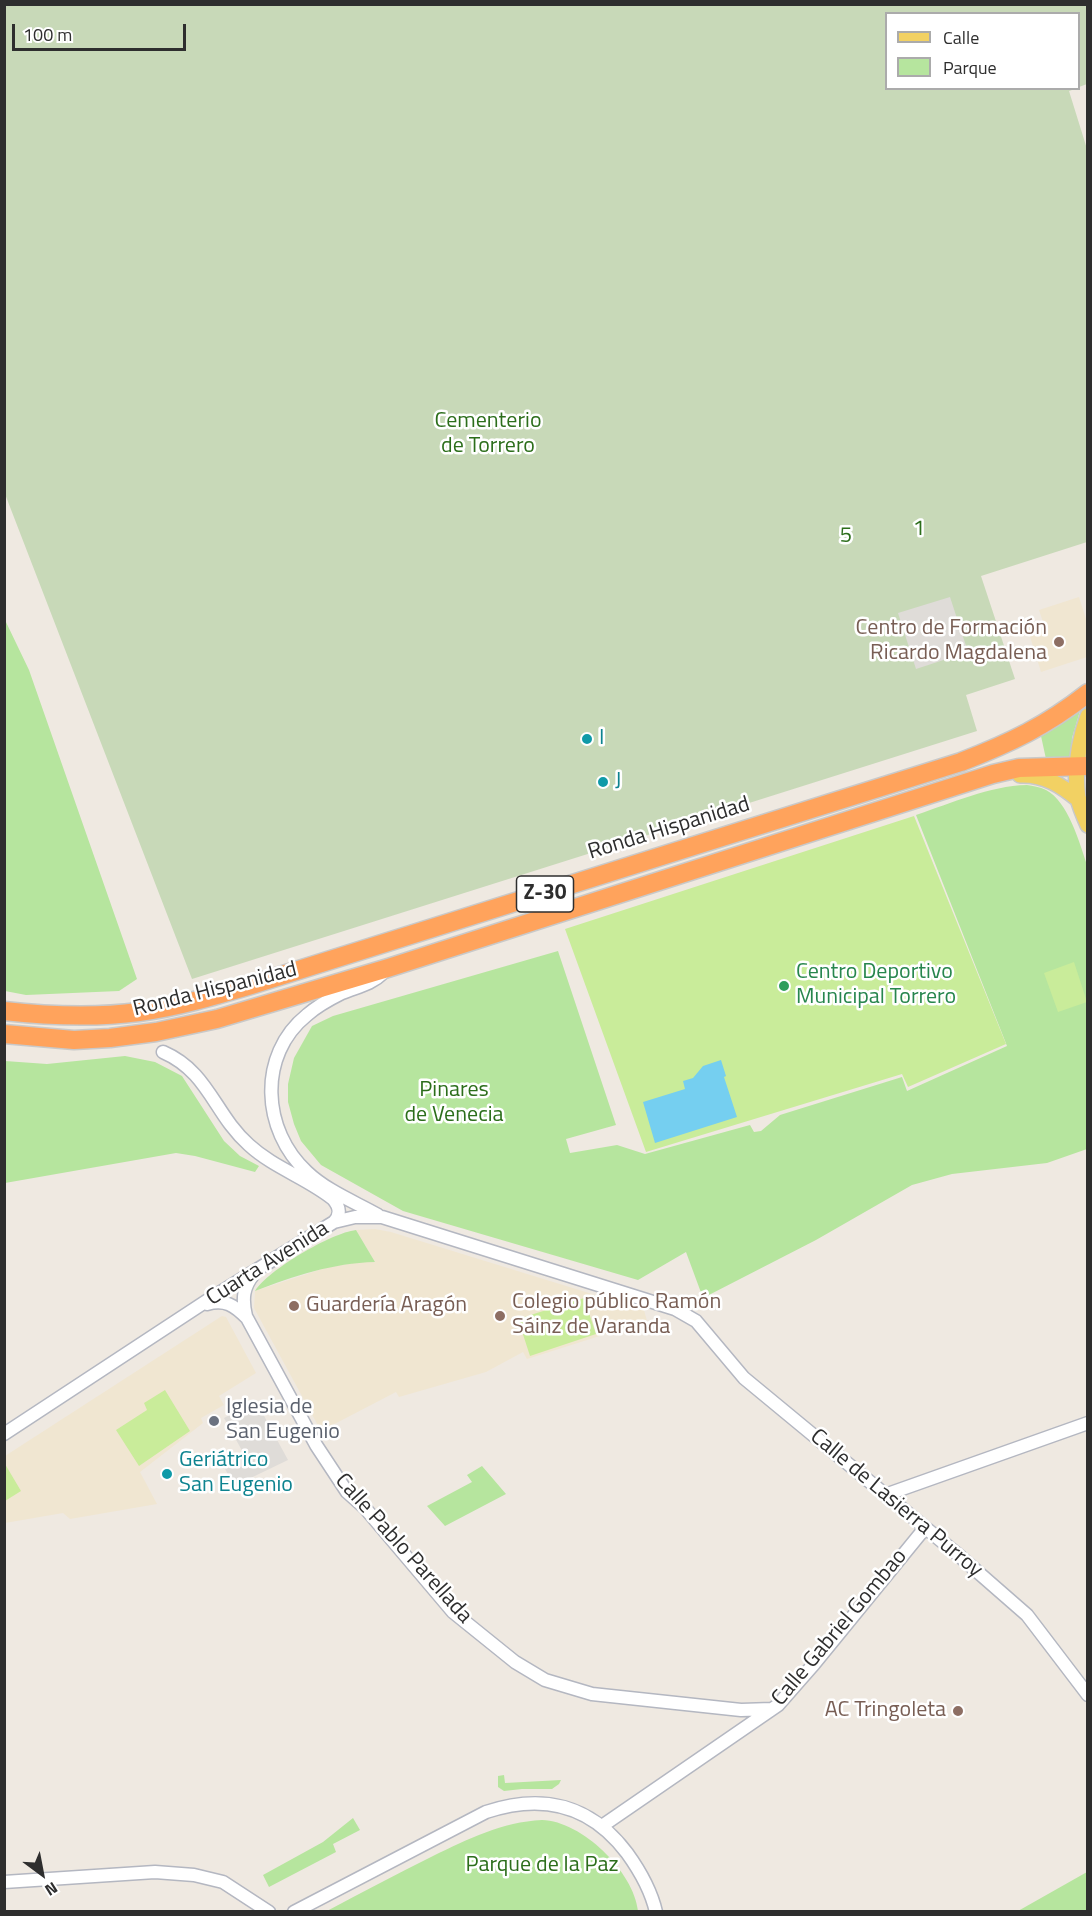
<!DOCTYPE html>
<html>
<head>
<meta charset="utf-8">
<style>
  body { margin:0 }
  #map { position:relative; width:1092px; height:1916px; overflow:hidden; background:#efe9e1; font-family:"Titillium Web",sans-serif }
  canvas { display:block }
  .frame { position:absolute; inset:0; border:6px solid #2e2e2e; pointer-events:none }
  .legend { position:absolute; left:885px; top:12px; width:195px; height:78px; box-sizing:border-box; background:#fff; border:2px solid #ababab; margin:0; padding:8px 10px; list-style:none; font-size:18px; color:#2e2e2e }
  .legend li { display:flex; align-items:center; gap:12px; height:30px }
  .legend b { width:30px; border:2px solid #ababab }
  .north { position:absolute; left:12px; top:1844px; width:60px; height:60px; -webkit-text-stroke:4px #fff; paint-order:stroke; rotate:148deg; font-size:16px; font-weight:700; line-height:24px; text-align:center; color:#2e2e2e }
  .north::after { content:''; display:block; margin:auto; width:21px; height:27px; background:#2e2e2e; clip-path:polygon(50% 0,100% 100%,50% 72%,0 100%) }
  .scale { position:absolute; left:12px; top:24px; width:174px; height:27px; box-sizing:border-box; border:3px solid #2e2e2e; border-top:0; padding-left:8px; font-size:18px; line-height:21px; white-space:nowrap; color:#2e2e2e; -webkit-text-stroke:4px #fff; paint-order:stroke }
</style>
</head>
<body>
<div id="map">
<canvas width="1092" height="1916"></canvas>
<div class="frame"></div>
<ul class="legend">
<li><b style="height:8px;background:#f2d163"></b>Calle</li>
<li><b style="height:16px;background:#b6e59e"></b>Parque</li>
</ul>
<div class="north">N</div>
<div class="scale">100 m</div>
</div>
<script>
const c = document.querySelector('canvas').getContext('2d');
c.lineJoin = 'round';
function paint(path, color) { c.fillStyle = color; c.fill(path, 'evenodd'); }
function stroke(path, color, width, dash) { c.strokeStyle = color; c.lineWidth = width; c.lineCap = dash ? 'butt' : 'round'; c.setLineDash(dash || []); c.stroke(path); }
function label(font, color, halo, rows, align = 'center') {
  c.font = font + ' "Titillium Web",sans-serif'; c.lineWidth = 5; c.setLineDash([]); c.textBaseline = 'middle'; c.strokeStyle = halo; c.fillStyle = color; for (const [text, x, y, turn = 0] of rows) {
    c.save(); c.translate(x, y); c.rotate((+turn || 0) * Math.PI / 180); c.textAlign = isNaN(turn) ? turn : align; if (halo) c.strokeText(text, 0, 0); c.fillText(text, 0, 0); c.restore();
  }
}
const education = new Path2D(`
  M 1079,597 L 1087,622 L 1087,657 L 1041,672 L 1027,627 L 1043,622 L 1039,610 Z
  M 375,1229 L 391,1232 L 644,1310 L 647,1321 L 527,1359 L 523,1352 L 486,1372 L 399,1397 L 396,1392 L 321,1431 L 254,1308 L 255,1291 L 325,1268 L 358,1262 L 375,1262 L 356,1230 Z
  M 222,1316 L 226,1317 L 256,1373 L 219,1396 L 224,1405 L 201,1418 L 203,1423 L 140,1472 L 157,1504 L 70,1519 L 63,1513 L 5,1523 L 5,1456 Z`);
const green = new Path2D(`
  M 5,620 L 29,670 L 137,979 L 119,991 L 26,995 L 5,991 Z
  M 1080,711 L 1072,738 L 1071,757 L 1046,759 L 1041,736 Z
  M 1027,785 C 1033,786 1040,787 1046,790 C 1068,801 1080,844 1087,865 L 1087,1149 L 1047,1163 L 952,1174 L 912,1185 L 816,1240 L 703,1298 L 686,1252 L 638,1280 L 403,1211 L 321,1165 L 301,1141 L 294,1124 L 288,1102 L 288,1084 L 294,1058 L 312,1026 L 333,1016 L 558,951 L 616,1125 L 566,1139 L 570,1153 L 617,1145 L 645,1154 L 750,1125 L 754,1132 L 761,1131 L 780,1115 L 902,1077 L 907,1091 L 1007,1046 L 916,815 C 952,803 989,786 1027,785 Z
  M 125,1056 L 155,1062 L 182,1076 L 224,1141 L 240,1156 L 259,1166 L 255,1172 L 195,1156 L 176,1153 L 5,1183 L 5,1061 L 47,1064 Z
  M 356,1230 L 375,1262 C 333,1263 294,1276 255,1291 C 268,1270 331,1233 356,1230 Z
  M 482,1466 L 506,1494 L 445,1526 L 427,1506 L 472,1482 L 467,1475 Z
  M 504,1775 L 505,1783 L 561,1780 L 559,1784 L 552,1789 L 522,1789 L 504,1791 L 498,1787 L 498,1776 Z
  M 353,1818 L 360,1830 L 333,1844 L 336,1852 L 269,1887 L 263,1875 L 323,1842 Z
  M 542,1820 C 582,1821 634,1872 638,1911 L 327,1911 C 362,1892 397,1874 433,1856 C 468,1839 502,1822 542,1820 Z
  M 1087,1872 L 1087,1911 L 1018,1911 Z`);
const cemetery = new Path2D(`
  M 5,5 L 1087,5 L 1087,84 L 1079,87 L 1078,14 L 886,14 L 886,88 L 1075,89 L 1069,91 L 1087,149 L 1087,542 L 981,576 L 1015,679 L 966,695 L 977,731 L 192,979 L 5,494 Z`);
const pitch = new Path2D(`
  M 914,816 L 1006,1044 L 908,1087 L 902,1074 L 646,1152 L 565,929 Z
  M 1074,962 L 1087,1002 L 1058,1012 L 1044,973 Z
  M 584,1298 L 596,1334 L 530,1356 L 518,1319 Z
  M 165,1390 L 190,1431 L 139,1466 L 116,1430 L 147,1410 L 144,1403 Z
  M 5,1464 L 21,1491 L 5,1501 L 4,1501 Z`);
const plaza = new Path2D(`
  M 950,597 L 968,652 L 916,669 L 898,613 Z
  M 256,1401 L 288,1460 L 234,1486 L 224,1467 L 245,1456 L 224,1418 Z`);
const water = new Path2D(`
  M 721,1060 L 726,1076 L 724,1077 L 737,1117 L 655,1143 L 643,1102 L 685,1089 L 683,1081 L 693,1078 L 703,1066 Z`);
const minor = new Path2D(`
  M 163,1052 C 209,1072 214,1114 249,1145 C 274,1168 307,1178 333,1199 C 340,1207 341,1215 334,1222
  M 378,1215 C 355,1202 327,1191 307,1172 C 262,1131 257,1055 307,1015 C 317,1006 330,999 342,993 C 356,987 371,985 383,973
  M 207,1304 C 225,1299 234,1305 247,1318 L 316,1445 L 347,1492 L 365,1508 L 453,1612 L 515,1662 L 545,1680 L 592,1694 L 741,1710 L 772,1709
  M 246,1316 C 242,1299 243,1287 254,1274
  M 4,1434 L 208,1300 L 334,1222 L 355,1217 L 382,1217 L 675,1309 L 696,1321 L 744,1378 L 956,1553 L 1027,1615 L 1088,1695
  M 885,1495 L 1088,1423
  M 602,1826 L 778,1705 L 814,1664 L 925,1528
  M 4,1882 L 155,1872 L 194,1875 L 223,1882 L 269,1912
  M 294,1912 L 486,1812 C 543,1793 591,1805 627,1853 C 640,1871 651,1890 656,1912`);
const major = new Path2D(`
  M 1088,716 C 1079,741 1074,771 1078,798 C 1080,807 1084,816 1088,825
  M 1020,775 C 1044,774 1061,785 1079,800`);
const highway = new Path2D(`
  M 4,1011 C 49,1016 94,1018 139,1012 C 177,1007 214,996 251,985 L 961,762 C 1010,743 1046,726 1088,693
  M 4,1034 L 74,1040 L 110,1038 L 156,1032 L 217,1019 L 388,968 L 993,774 L 1019,768 L 1088,766`);
const markers = [
  [1059,642,6,"#8d6e63"],
  [587,739,6,"#0f9aa8"],
  [603,782,6,"#0f9aa8"],
  [784,986,6,"#2e9e5b"],
  [294,1306,6,"#8d6e63"],
  [500,1316,6,"#8d6e63"],
  [214,1421,6,"#6b7280"],
  [167,1474,6,"#0f9aa8"],
  [958,1711,6,"#8d6e63"]
];
const shields = [
  [545,894,57]
];
const shieldNames = [
  ["Z-30",545,894]
];
const parkNames = [
  ["Cementerio",488,422],
  ["de Torrero",488,447],
  ["1",919,530],
  ["5",846,537],
  ["Pinares",454,1091],
  ["de Venecia",454,1116],
  ["Parque de la Paz",542,1866]
];
const educationNames = [
  ["Centro de Formación",1047,629],
  ["Ricardo Magdalena",1047,654],
  ["Colegio público Ramón",512,1303,"left"],
  ["Sáinz de Varanda",512,1328,"left"],
  ["Guardería Aragón",306,1306,"left"],
  ["AC Tringoleta",946,1711]
];
const cultureNames = [
  ["I",599,739],
  ["J",615,782],
  ["Geriátrico",179,1461],
  ["San Eugenio",179,1486]
];
const streetNames = [
  ["Ronda Hispanidad",669,829,-17],
  ["Ronda Hispanidad",215,990,-14],
  ["Cuarta Avenida",268,1264,-32],
  ["Calle de Lasierra Purroy",896,1504,40],
  ["Calle Pablo Parellada",403,1549,48],
  ["Calle Gabriel Gombao",840,1628,-50]
];
const leisureNames = [
  ["Centro Deportivo",796,973],
  ["Municipal Torrero",796,998]
];
const worshipNames = [
  ["Iglesia de",226,1408],
  ["San Eugenio",226,1433]
];
paint(education, '#f0e6d1');
paint(green, '#b6e59e');
paint(cemetery, '#c8d9b8');
paint(pitch, '#c9ec9a');
paint(plaza, '#dfdcd8');
paint(water, '#75cff0');
stroke(minor, '#b4b7c1', 15);
stroke(major, '#c9c9c9', 18);
stroke(highway, '#c9c9c9', 21);
stroke(minor, '#fff', 12);
stroke(major, '#f2d163', 15);
stroke(highway, '#ffa35c', 18);
for (const [x, y, r, color] of markers) { const dot = new Path2D(); dot.arc(x, y, r, 0, 2 * Math.PI); c.fillStyle = color; c.fill(dot); stroke(dot, '#fff', 2); }
for (const [x, y, w] of shields) { const box = new Path2D(); box.roundRect(x - w / 2, y - 18, w, 36, 4.5); c.fillStyle = '#fff'; c.fill(box); stroke(box, '#2e2e2e', 1.5); }
label('bold 21px', '#2e2e2e', null, shieldNames);
label('22px', '#2c6e1b', '#fff', parkNames);
label('22px', '#785e54', '#fff', educationNames, 'right');
label('22px', '#0d838f', '#fff', cultureNames, 'left');
label('22px', '#2e2e2e', '#fff', streetNames);
label('22px', '#27864d', '#fff', leisureNames, 'left');
label('22px', '#5b616d', '#fff', worshipNames, 'left');
</script>
</body>
</html>
